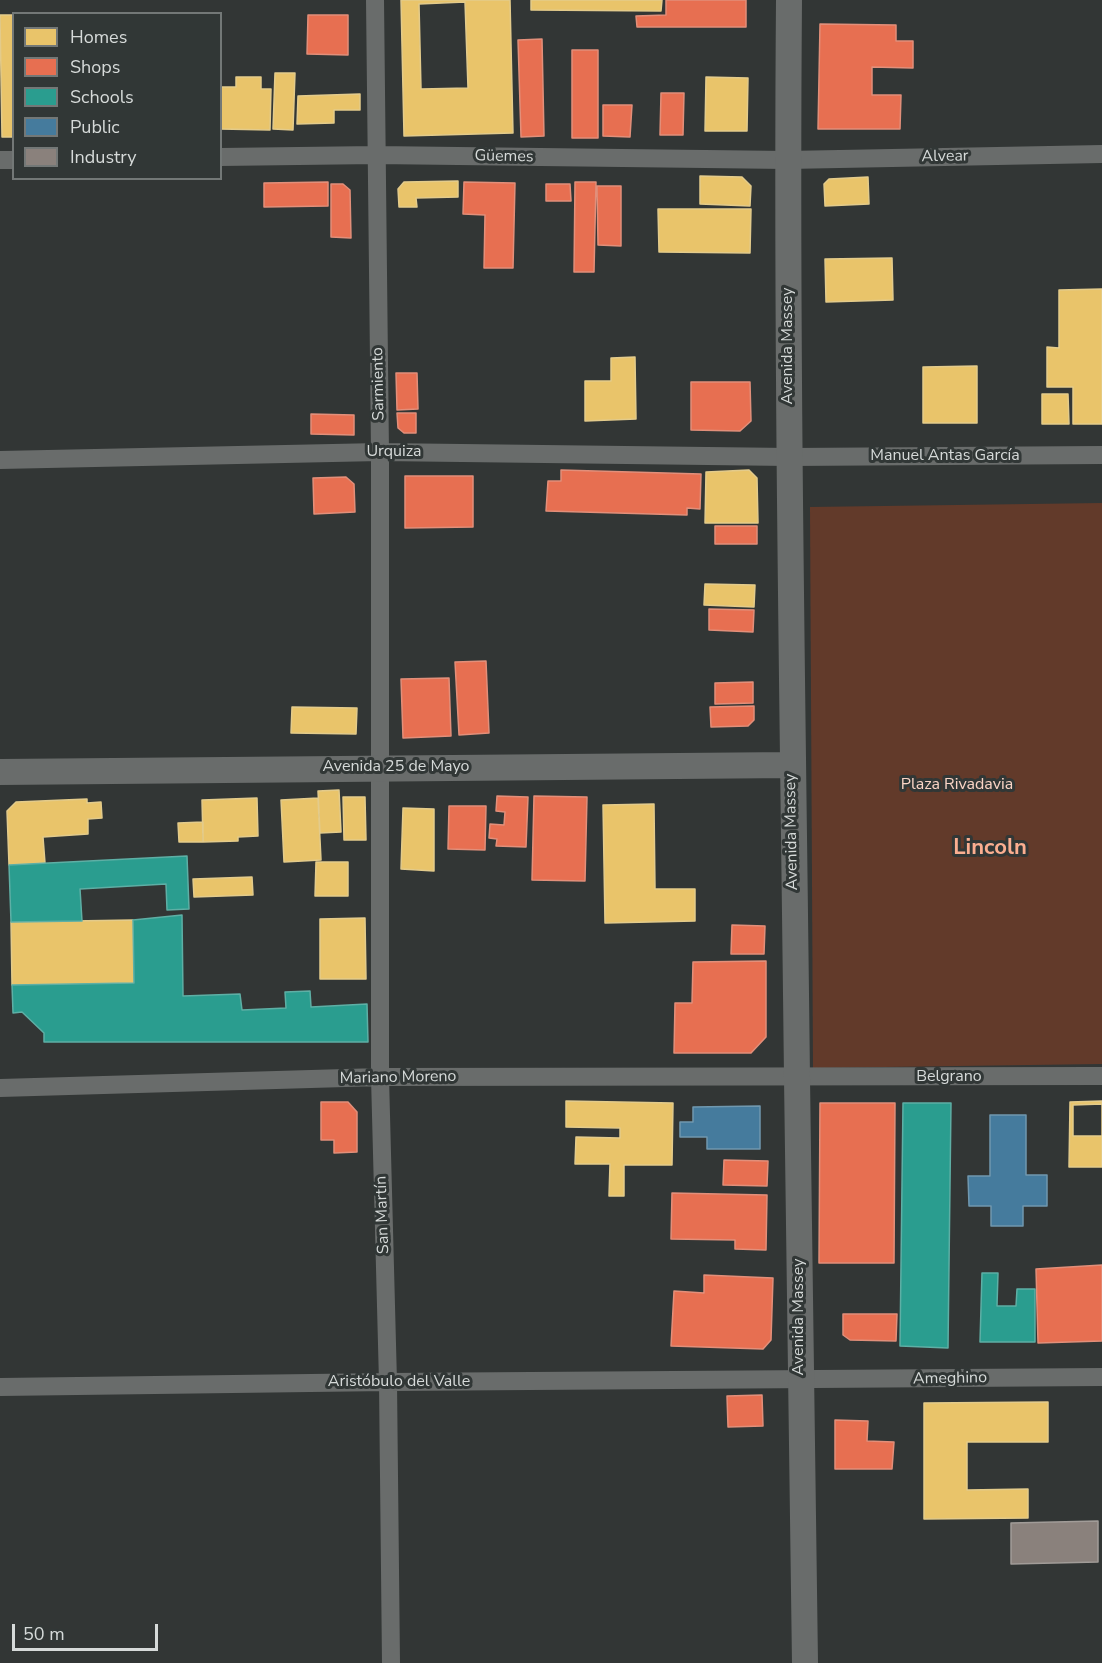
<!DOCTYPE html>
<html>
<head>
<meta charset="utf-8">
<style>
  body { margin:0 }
  #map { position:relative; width:1102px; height:1663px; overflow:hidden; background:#323635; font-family:"Nunito Sans",sans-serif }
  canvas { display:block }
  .legend { position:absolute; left:12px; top:12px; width:210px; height:168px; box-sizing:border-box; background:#313736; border:2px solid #737877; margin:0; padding:8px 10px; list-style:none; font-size:18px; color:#d6dad9 }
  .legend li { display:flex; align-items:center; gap:12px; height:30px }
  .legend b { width:30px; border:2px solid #737877 }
  .scale { position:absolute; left:12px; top:1624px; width:146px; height:27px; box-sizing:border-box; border:3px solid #d6dad9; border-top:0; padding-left:8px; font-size:18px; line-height:21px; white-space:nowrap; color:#d6dad9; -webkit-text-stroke:4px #313736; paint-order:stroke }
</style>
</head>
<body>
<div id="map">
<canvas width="1102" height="1663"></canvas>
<ul class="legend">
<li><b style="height:16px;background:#e9c46a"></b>Homes</li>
<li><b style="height:16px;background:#e76f51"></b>Shops</li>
<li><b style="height:16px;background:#2a9d8f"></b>Schools</li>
<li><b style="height:16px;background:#457b9d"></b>Public</li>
<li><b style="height:16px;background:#8a817c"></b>Industry</li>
</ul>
<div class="scale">50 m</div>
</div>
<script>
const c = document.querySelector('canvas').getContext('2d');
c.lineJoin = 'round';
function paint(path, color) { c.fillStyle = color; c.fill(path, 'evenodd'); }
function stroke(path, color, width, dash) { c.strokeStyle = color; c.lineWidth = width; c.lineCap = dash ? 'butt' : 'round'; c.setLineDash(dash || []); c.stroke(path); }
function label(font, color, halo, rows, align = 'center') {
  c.font = font + ' "Nunito Sans",sans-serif'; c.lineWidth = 6; c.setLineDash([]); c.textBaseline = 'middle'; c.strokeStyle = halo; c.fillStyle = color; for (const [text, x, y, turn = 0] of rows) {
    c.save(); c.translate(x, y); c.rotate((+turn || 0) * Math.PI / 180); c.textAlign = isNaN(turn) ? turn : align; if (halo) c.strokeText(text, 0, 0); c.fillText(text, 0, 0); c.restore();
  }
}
const green = new Path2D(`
  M 1102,503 L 1102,1064 L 813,1068 L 810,507 Z`);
const homes = new Path2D(`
  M 401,0 L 510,0 L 513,133 L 404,136 Z
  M 531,0 L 662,0 L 661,11 L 531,10 Z
  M 465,2 L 468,88 L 421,89 L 419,4 Z
  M 0,15 L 14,15 L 14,137 L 2,137 Z
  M 275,73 L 295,73 L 293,130 L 273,129 Z
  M 236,77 L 261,77 L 261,89 L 271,89 L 270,130 L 220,129 L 220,87 L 236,87 Z
  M 706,77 L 748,78 L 747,131 L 705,131 Z
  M 360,94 L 360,110 L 334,110 L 334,123 L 297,124 L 298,96 Z
  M 700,176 L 742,177 L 751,186 L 750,206 L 700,204 Z
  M 868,177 L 869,204 L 825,206 L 824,184 L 829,179 Z
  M 458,181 L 458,197 L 416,198 L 417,207 L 399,207 L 398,189 L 404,182 Z
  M 658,209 L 751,209 L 750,253 L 659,252 Z
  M 892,258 L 893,300 L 826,302 L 825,259 Z
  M 1102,289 L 1102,424 L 1073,424 L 1073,387 L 1047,387 L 1047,347 L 1059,348 L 1059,290 Z
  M 635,357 L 636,419 L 585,421 L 585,381 L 611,381 L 611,358 Z
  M 977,366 L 977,423 L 923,423 L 923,367 Z
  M 1042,394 L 1068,394 L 1069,424 L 1042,424 Z
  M 749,470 L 757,478 L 758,523 L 705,523 L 706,472 Z
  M 705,584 L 755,585 L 754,607 L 704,605 Z
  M 292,707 L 357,708 L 356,734 L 291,733 Z
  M 339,790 L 341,832 L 320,833 L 318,791 Z
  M 343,797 L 365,797 L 366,840 L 344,840 Z
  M 257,798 L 258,836 L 238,837 L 238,841 L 203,842 L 202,800 Z
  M 318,798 L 321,860 L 284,862 L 281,800 Z
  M 87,799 L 87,803 L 101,802 L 102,818 L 88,819 L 88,834 L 43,837 L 45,863 L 9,865 L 7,811 L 16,802 Z
  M 654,804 L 655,889 L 695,889 L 695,921 L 605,923 L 603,805 Z
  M 403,808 L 434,809 L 434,871 L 401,869 Z
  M 203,822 L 203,842 L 179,842 L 178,823 Z
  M 316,862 L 348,862 L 348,896 L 315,896 Z
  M 252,877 L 253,895 L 194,897 L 193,879 Z
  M 365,918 L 366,979 L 320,979 L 320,919 Z
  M 133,920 L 134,983 L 12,985 L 11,922 Z
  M 566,1101 L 673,1103 L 672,1165 L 624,1165 L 624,1196 L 609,1196 L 610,1164 L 575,1164 L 576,1137 L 620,1138 L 620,1128 L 566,1127 Z
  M 1102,1101 L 1102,1167 L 1069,1167 L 1070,1102 Z
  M 1102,1104 L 1102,1136 L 1073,1136 L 1073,1105 Z
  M 1001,1120 L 1014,1120 L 1015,1132 L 1001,1132 Z
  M 1048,1402 L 1048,1442 L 967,1442 L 967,1490 L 1028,1489 L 1028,1518 L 924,1519 L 924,1403 Z`);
const shops = new Path2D(`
  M 666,0 L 746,0 L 746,27 L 637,27 L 636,16 L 666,15 Z
  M 308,15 L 348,15 L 348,55 L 307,54 Z
  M 820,24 L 896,25 L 896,41 L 913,41 L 913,68 L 872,67 L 872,95 L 901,95 L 900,129 L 818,129 Z
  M 542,39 L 544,136 L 521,137 L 518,40 Z
  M 572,50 L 598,50 L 598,138 L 572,138 Z
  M 661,93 L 684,93 L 683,135 L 660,135 Z
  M 603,105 L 632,105 L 630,137 L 603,136 Z
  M 328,182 L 328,206 L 264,207 L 264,183 Z
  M 464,182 L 515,183 L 513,268 L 484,268 L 485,215 L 463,214 Z
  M 575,182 L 596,182 L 594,272 L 574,272 Z
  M 331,184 L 343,184 L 350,190 L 351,238 L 331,237 Z
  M 546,184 L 570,184 L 571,201 L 546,201 Z
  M 597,186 L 621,186 L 621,246 L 598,245 Z
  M 396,373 L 417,373 L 418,409 L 397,410 Z
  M 691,382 L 750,382 L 751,421 L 740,431 L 691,430 Z
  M 397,413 L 416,413 L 416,433 L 404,433 L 398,428 Z
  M 311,414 L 354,415 L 354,435 L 311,434 Z
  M 561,470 L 701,474 L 700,509 L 687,508 L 687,515 L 546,511 L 548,481 L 561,481 Z
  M 405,476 L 473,476 L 473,527 L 405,528 Z
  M 346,477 L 354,484 L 355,512 L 314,514 L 313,478 Z
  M 715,526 L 757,526 L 757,544 L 715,544 Z
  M 709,609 L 754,610 L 753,632 L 709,630 Z
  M 486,661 L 489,733 L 459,735 L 455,662 Z
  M 449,678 L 451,736 L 403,738 L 401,679 Z
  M 753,682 L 753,703 L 715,704 L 715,683 Z
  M 754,706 L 754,720 L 748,726 L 711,727 L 710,707 Z
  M 497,796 L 528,797 L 526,847 L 496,846 L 497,839 L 489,838 L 490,824 L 504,825 L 505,812 L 496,811 Z
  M 534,796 L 587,797 L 585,881 L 532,880 Z
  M 449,806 L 486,806 L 485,850 L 448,849 Z
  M 732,925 L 765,926 L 764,954 L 731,954 Z
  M 766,961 L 766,1037 L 751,1053 L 674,1053 L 675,1003 L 692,1003 L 693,962 Z
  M 321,1102 L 348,1102 L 357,1112 L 357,1152 L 334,1153 L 334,1140 L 321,1140 Z
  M 820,1103 L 895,1103 L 894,1263 L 819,1263 Z
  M 724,1160 L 768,1161 L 767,1186 L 723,1185 Z
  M 672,1193 L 767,1195 L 766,1250 L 735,1249 L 735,1240 L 671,1239 Z
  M 1102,1265 L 1102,1341 L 1038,1343 L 1036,1269 Z
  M 704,1275 L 773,1278 L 771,1340 L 763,1349 L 671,1346 L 674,1291 L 704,1293 Z
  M 843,1314 L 897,1314 L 896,1341 L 850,1340 L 843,1335 Z
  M 762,1395 L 763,1426 L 728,1427 L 727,1396 Z
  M 835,1420 L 868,1421 L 867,1441 L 894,1442 L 892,1469 L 835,1469 Z`);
const schools = new Path2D(`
  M 187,856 L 189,909 L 167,910 L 166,884 L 80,889 L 82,921 L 11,922 L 9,865 Z
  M 182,915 L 183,996 L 240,994 L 242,1010 L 286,1008 L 285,992 L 310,991 L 311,1007 L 367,1004 L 368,1042 L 44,1042 L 44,1033 L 22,1012 L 13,1013 L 12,985 L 134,983 L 133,920 Z
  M 903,1103 L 951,1103 L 948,1348 L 900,1346 Z
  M 982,1273 L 998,1273 L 997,1306 L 1016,1306 L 1017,1289 L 1035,1289 L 1035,1342 L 980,1342 Z`);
const public = new Path2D(`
  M 760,1106 L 760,1149 L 707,1149 L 707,1137 L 680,1137 L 680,1122 L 693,1122 L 693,1107 Z
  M 990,1115 L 1026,1115 L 1026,1175 L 1047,1175 L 1047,1206 L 1023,1206 L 1023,1226 L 991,1226 L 991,1206 L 969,1206 L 968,1176 L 990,1176 Z`);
const industry = new Path2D(`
  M 1098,1521 L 1098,1562 L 1011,1564 L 1011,1523 Z`);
const street = new Path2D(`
  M 375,0 L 380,452 L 380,1077 L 388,1382 L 391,1663
  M 220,157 L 376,155 L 787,160 L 1102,154
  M 0,160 L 14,160
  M 0,460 L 380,452 L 789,457 L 1102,455
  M 0,1088 L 380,1077 L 1102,1076
  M 0,1387 L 388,1382 L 1102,1377`);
const secondary = new Path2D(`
  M 789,0 C 786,359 793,719 797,1078 C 799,1273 801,1468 805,1663
  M 0,772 L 791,765`);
const streetNames = [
  ["Güemes",504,157,1],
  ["Alvear",945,157,-1],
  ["Avenida Massey",788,346,-90],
  ["Sarmiento",379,384,-91],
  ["Urquiza",394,452],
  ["Manuel Antas García",945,456],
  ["Avenida 25 de Mayo",396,767],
  ["Avenida Massey",792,832,-91],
  ["Belgrano",949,1077],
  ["Mariano Moreno",398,1078,-1],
  ["San Martín",383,1215,-92],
  ["Avenida Massey",799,1317,-90],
  ["Ameghino",950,1379,-1],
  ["Aristóbulo del Valle",399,1382]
];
const parkNames = [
  ["Plaza Rivadavia",957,785]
];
const districtNames = [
  ["Lincoln",990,849]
];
paint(green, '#623a2a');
paint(homes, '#e9c46a');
stroke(homes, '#e3cb8b', 1.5);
paint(shops, '#e76f51');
stroke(shops, '#e28f7a', 1.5);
paint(schools, '#2a9d8f');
stroke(schools, '#5eafa5', 1.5);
paint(public, '#457b9d');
stroke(public, '#7098af', 1.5);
paint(industry, '#8a817c');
stroke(industry, '#a19c98', 1.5);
stroke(street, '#696c6b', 18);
stroke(secondary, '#696c6b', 26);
label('16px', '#d6dad9', '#313736', streetNames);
label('16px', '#fbd5c6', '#313736', parkNames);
label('bold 22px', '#fbae90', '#313736', districtNames);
</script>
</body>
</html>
